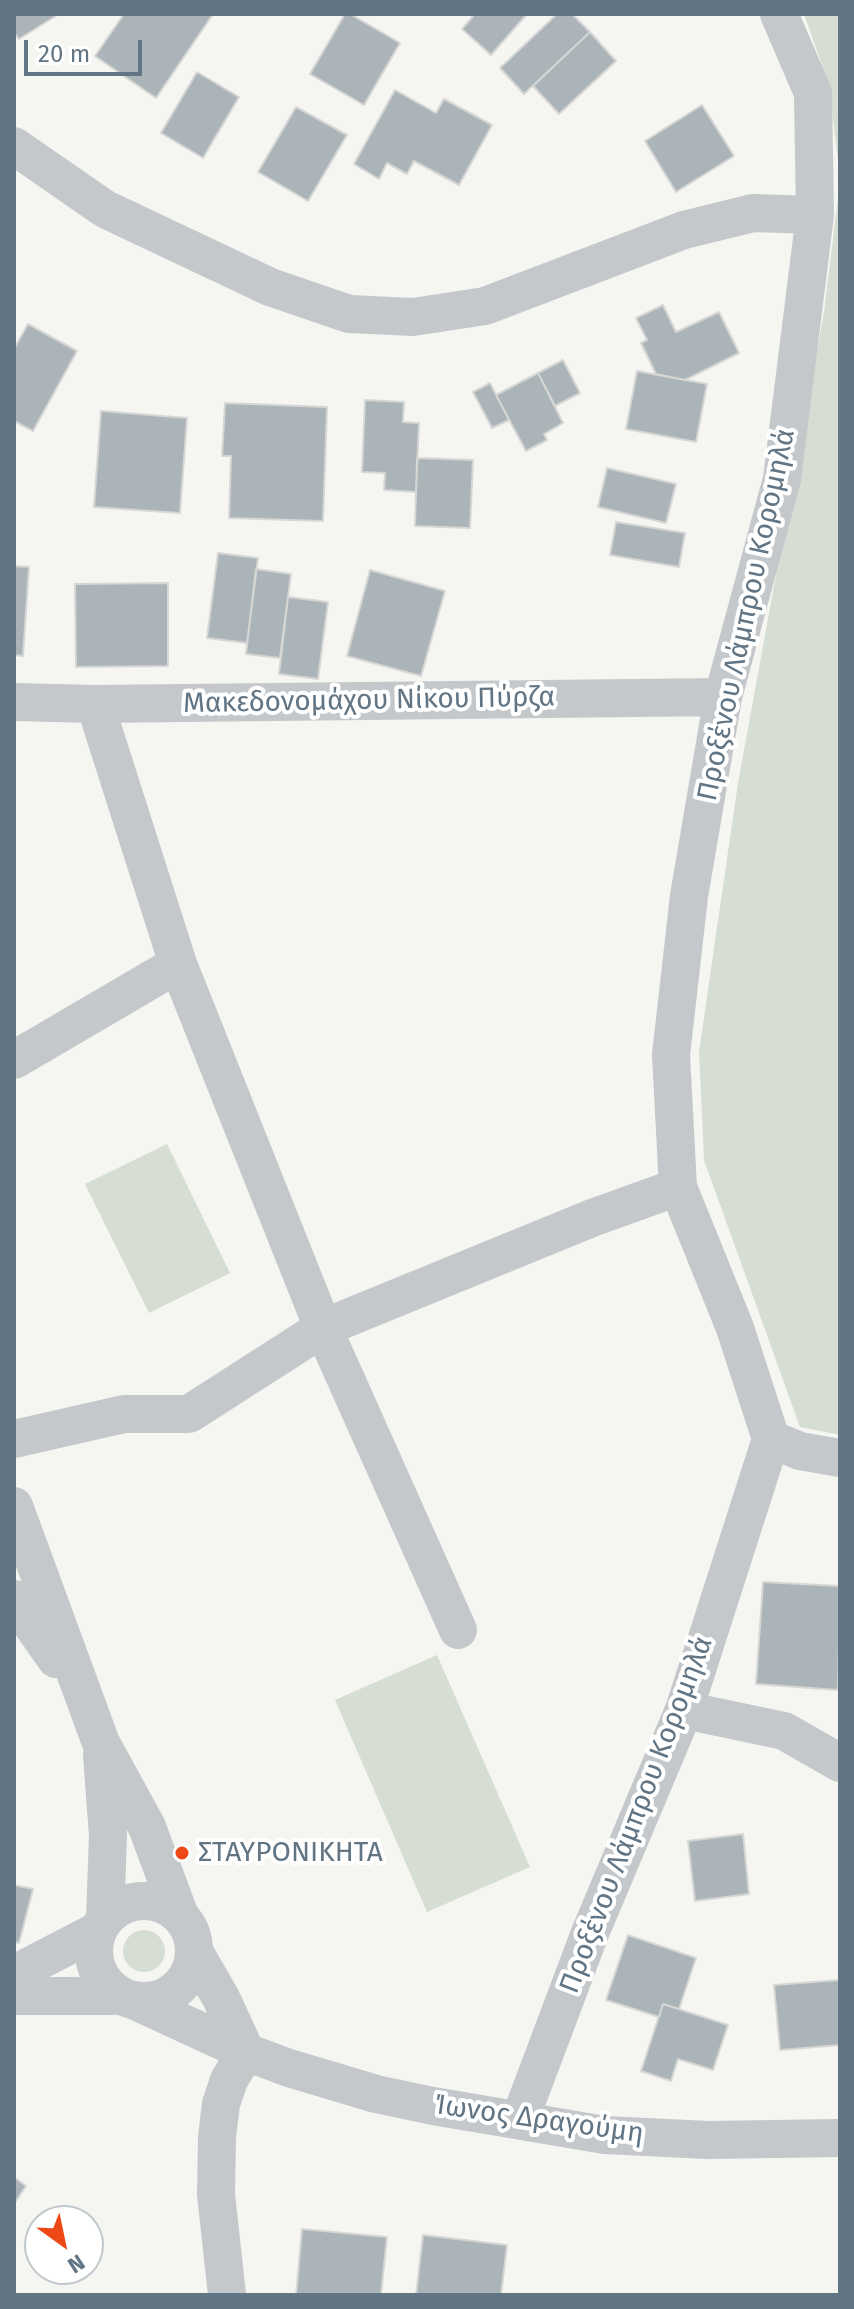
<!DOCTYPE html>
<html>
<head>
<meta charset="utf-8">
<style>
  body { margin:0 }
  #map { position:relative; width:854px; height:2309px; overflow:hidden; background:#f5f5f1; font-family:"Fira Sans",sans-serif }
  canvas { display:block }
  .frame { position:absolute; inset:0; border:16px solid #627584; pointer-events:none }
  .north { position:absolute; left:24px; top:2205px; width:80px; height:80px; box-sizing:border-box; background:#fff; border:2px solid #c0c8ce; border-radius:50%; rotate:147deg; font-size:22px; font-weight:700; line-height:32px; text-align:center; color:#627584 }
  .north::after { content:''; display:block; margin:auto; width:28px; height:36px; background:#ef4817; clip-path:polygon(50% 0,100% 100%,50% 72%,0 100%) }
  .scale { position:absolute; left:24px; top:40px; width:118px; height:36px; box-sizing:border-box; border:4px solid #627584; border-top:0; padding-left:10px; font-size:24px; line-height:28px; white-space:nowrap; color:#627584; -webkit-text-stroke:6px #fff; paint-order:stroke }
</style>
</head>
<body>
<div id="map">
<canvas width="854" height="2309"></canvas>
<div class="frame"></div>
<div class="north">N</div>
<div class="scale">20 m</div>
</div>
<script>
const c = document.querySelector('canvas').getContext('2d');
c.lineJoin = 'round';
function paint(path, color) { c.fillStyle = color; c.fill(path, 'evenodd'); }
function stroke(path, color, width, dash) { c.strokeStyle = color; c.lineWidth = width; c.lineCap = dash ? 'butt' : 'round'; c.setLineDash(dash || []); c.stroke(path); }
function label(font, color, halo, rows, align = 'center') {
  c.font = font + ' "Fira Sans",sans-serif'; c.lineWidth = 8; c.setLineDash([]); c.textBaseline = 'middle'; c.strokeStyle = halo; c.fillStyle = color; for (const [text, x, y, turn = 0] of rows) {
    c.save(); c.translate(x, y); c.rotate((+turn || 0) * Math.PI / 180); c.textAlign = isNaN(turn) ? turn : align; if (halo) c.strokeText(text, 0, 0); c.fillText(text, 0, 0); c.restore();
  }
}
const green = new Path2D(`
  M 804,14 L 840,14 L 840,178 L 829,85 Z
  M 840,182 L 840,1435 L 800,1427 L 704,1160 L 699,1052 L 738,783 L 824,312 Z
  M 167,1144 L 230,1273 L 149,1313 L 85,1184 Z
  M 437,1655 L 530,1867 L 427,1912 L 335,1700 Z
  M123 1951a21 21 0 1 1 42 0a21 21 0 1 1-42 0Z`);
const building = new Path2D(`
  M 14,14 L 59,14 L 19,39 L 14,33 Z
  M 124,14 L 213,14 L 156,98 L 95,56 Z
  M 345,14 L 350,14 L 400,43 L 364,105 L 310,74 Z
  M 475,14 L 527,14 L 491,55 L 462,29 Z
  M 557,14 L 572,14 L 590,32 L 524,94 L 500,68 Z
  M 590,32 L 616,61 L 559,114 L 533,86 Z
  M 197,72 L 239,97 L 203,158 L 161,133 Z
  M 395,90 L 436,113 L 444,99 L 492,125 L 459,185 L 414,161 L 407,174 L 387,163 L 379,179 L 354,164 Z
  M 702,105 L 734,156 L 676,192 L 645,141 Z
  M 296,107 L 347,135 L 308,201 L 258,172 Z
  M 663,305 L 676,332 L 719,312 L 739,353 L 685,380 L 656,374 L 641,343 L 647,340 L 636,318 Z
  M 28,324 L 77,351 L 33,431 L 14,421 L 14,349 Z
  M 563,360 L 580,393 L 555,406 L 538,373 Z
  M 637,371 L 707,384 L 696,442 L 626,429 Z
  M 538,373 L 563,423 L 544,434 L 547,440 L 526,451 L 496,395 Z
  M 490,383 L 509,420 L 492,428 L 473,392 Z
  M 365,400 L 404,402 L 403,422 L 419,423 L 416,492 L 384,490 L 385,473 L 362,472 Z
  M 225,403 L 327,407 L 323,521 L 229,518 L 231,456 L 222,456 Z
  M 101,411 L 187,418 L 180,513 L 94,507 Z
  M 417,458 L 473,460 L 470,528 L 415,526 Z
  M 607,468 L 676,484 L 666,523 L 598,507 Z
  M 616,522 L 685,533 L 679,567 L 610,555 Z
  M 218,553 L 258,558 L 247,643 L 207,638 Z
  M 14,566 L 29,567 L 23,656 L 14,655 Z
  M 256,569 L 291,574 L 280,658 L 246,654 Z
  M 370,570 L 445,591 L 421,676 L 347,656 Z
  M 168,583 L 168,666 L 76,667 L 75,584 Z
  M 288,597 L 328,602 L 318,679 L 279,674 Z
  M 763,1582 L 840,1586 L 838,1690 L 756,1684 Z
  M 743,1834 L 749,1894 L 695,1901 L 688,1841 Z
  M 14,1885 L 33,1889 L 19,1943 L 14,1942 Z
  M 628,1935 L 696,1958 L 679,2009 L 663,2004 L 659,2017 L 606,2000 Z
  M 840,1980 L 840,2045 L 780,2050 L 774,1985 Z
  M 663,2004 L 728,2025 L 713,2070 L 678,2059 L 671,2081 L 641,2071 Z
  M 14,2177 L 26,2186 L 14,2204 Z
  M 302,2229 L 387,2237 L 381,2295 L 296,2295 Z
  M 423,2235 L 507,2245 L 501,2295 L 416,2295 Z`);
const minor = new Path2D(`
  M 14,146 L 105,209 L 270,287 L 349,314 L 413,317 L 485,306 L 684,230 L 753,213 L 815,215
  M 14,702 L 95,704 L 723,697
  M 95,704 L 178,964 L 323,1328 L 458,1630
  M 14,1060 L 178,964
  M 14,1439 L 124,1414 L 189,1414 L 323,1328 L 592,1218 L 678,1187
  M 771,1439 L 800,1451 L 840,1458
  M 14,1506 L 101,1743 L 147,1827 L 180,1916
  M 14,1599 L 56,1659
  M 684,1710 L 784,1731 L 840,1763
  M 102,1754 L 108,1836 L 105,1919
  M94 1951a50 50 0 1 1 100 0a50 50 0 1 1-100 0Z
  M 195,1953 L 221,1998 L 246,2052
  M 14,1974 L 97,1931
  M 14,1996 L 121,1996
  M 133,2000 L 246,2052 L 289,2068 L 376,2094 L 433,2106 L 605,2135 L 708,2140 L 840,2138
  M 520,2119 L 590,1933 L 684,1710 L 771,1439 L 735,1328 L 678,1187 L 671,1055 L 689,896 L 723,697 L 782,479 L 815,215 L 813,93 L 779,14
  M 227,2295 L 216,2194 L 217,2137 L 221,2104 L 229,2080 L 246,2052`);
const markers = [
  [182,1853,8,"#ef4817"]
];
const streetNames = [
  ["Προξένου Λάμπρου Κορομηλά",747,615,-78],
  ["Μακεδονομάχου Νίκου Πύρζα",369,701,-1],
  ["Προξένου Λάμπρου Κορομηλά",637,1815,-69],
  ["Ίωνος Δραγούμη",539,2120,8]
];
const poiNames = [
  ["ΣΤΑΥΡΟΝΙΚΗΤΑ",198,1853]
];
paint(green, '#d6ddd2');
paint(building, '#abb4b9');
stroke(building, '#d6d6d4', 2);
stroke(minor, '#c4c8cb', 38);
for (const [x, y, r, color] of markers) { const dot = new Path2D(); dot.arc(x, y, r, 0, 2 * Math.PI); c.fillStyle = color; c.fill(dot); stroke(dot, '#fff', 3); }
label('28px', '#627584', '#fff', streetNames);
label('28px', '#627584', '#fff', poiNames, 'left');
</script>
</body>
</html>
